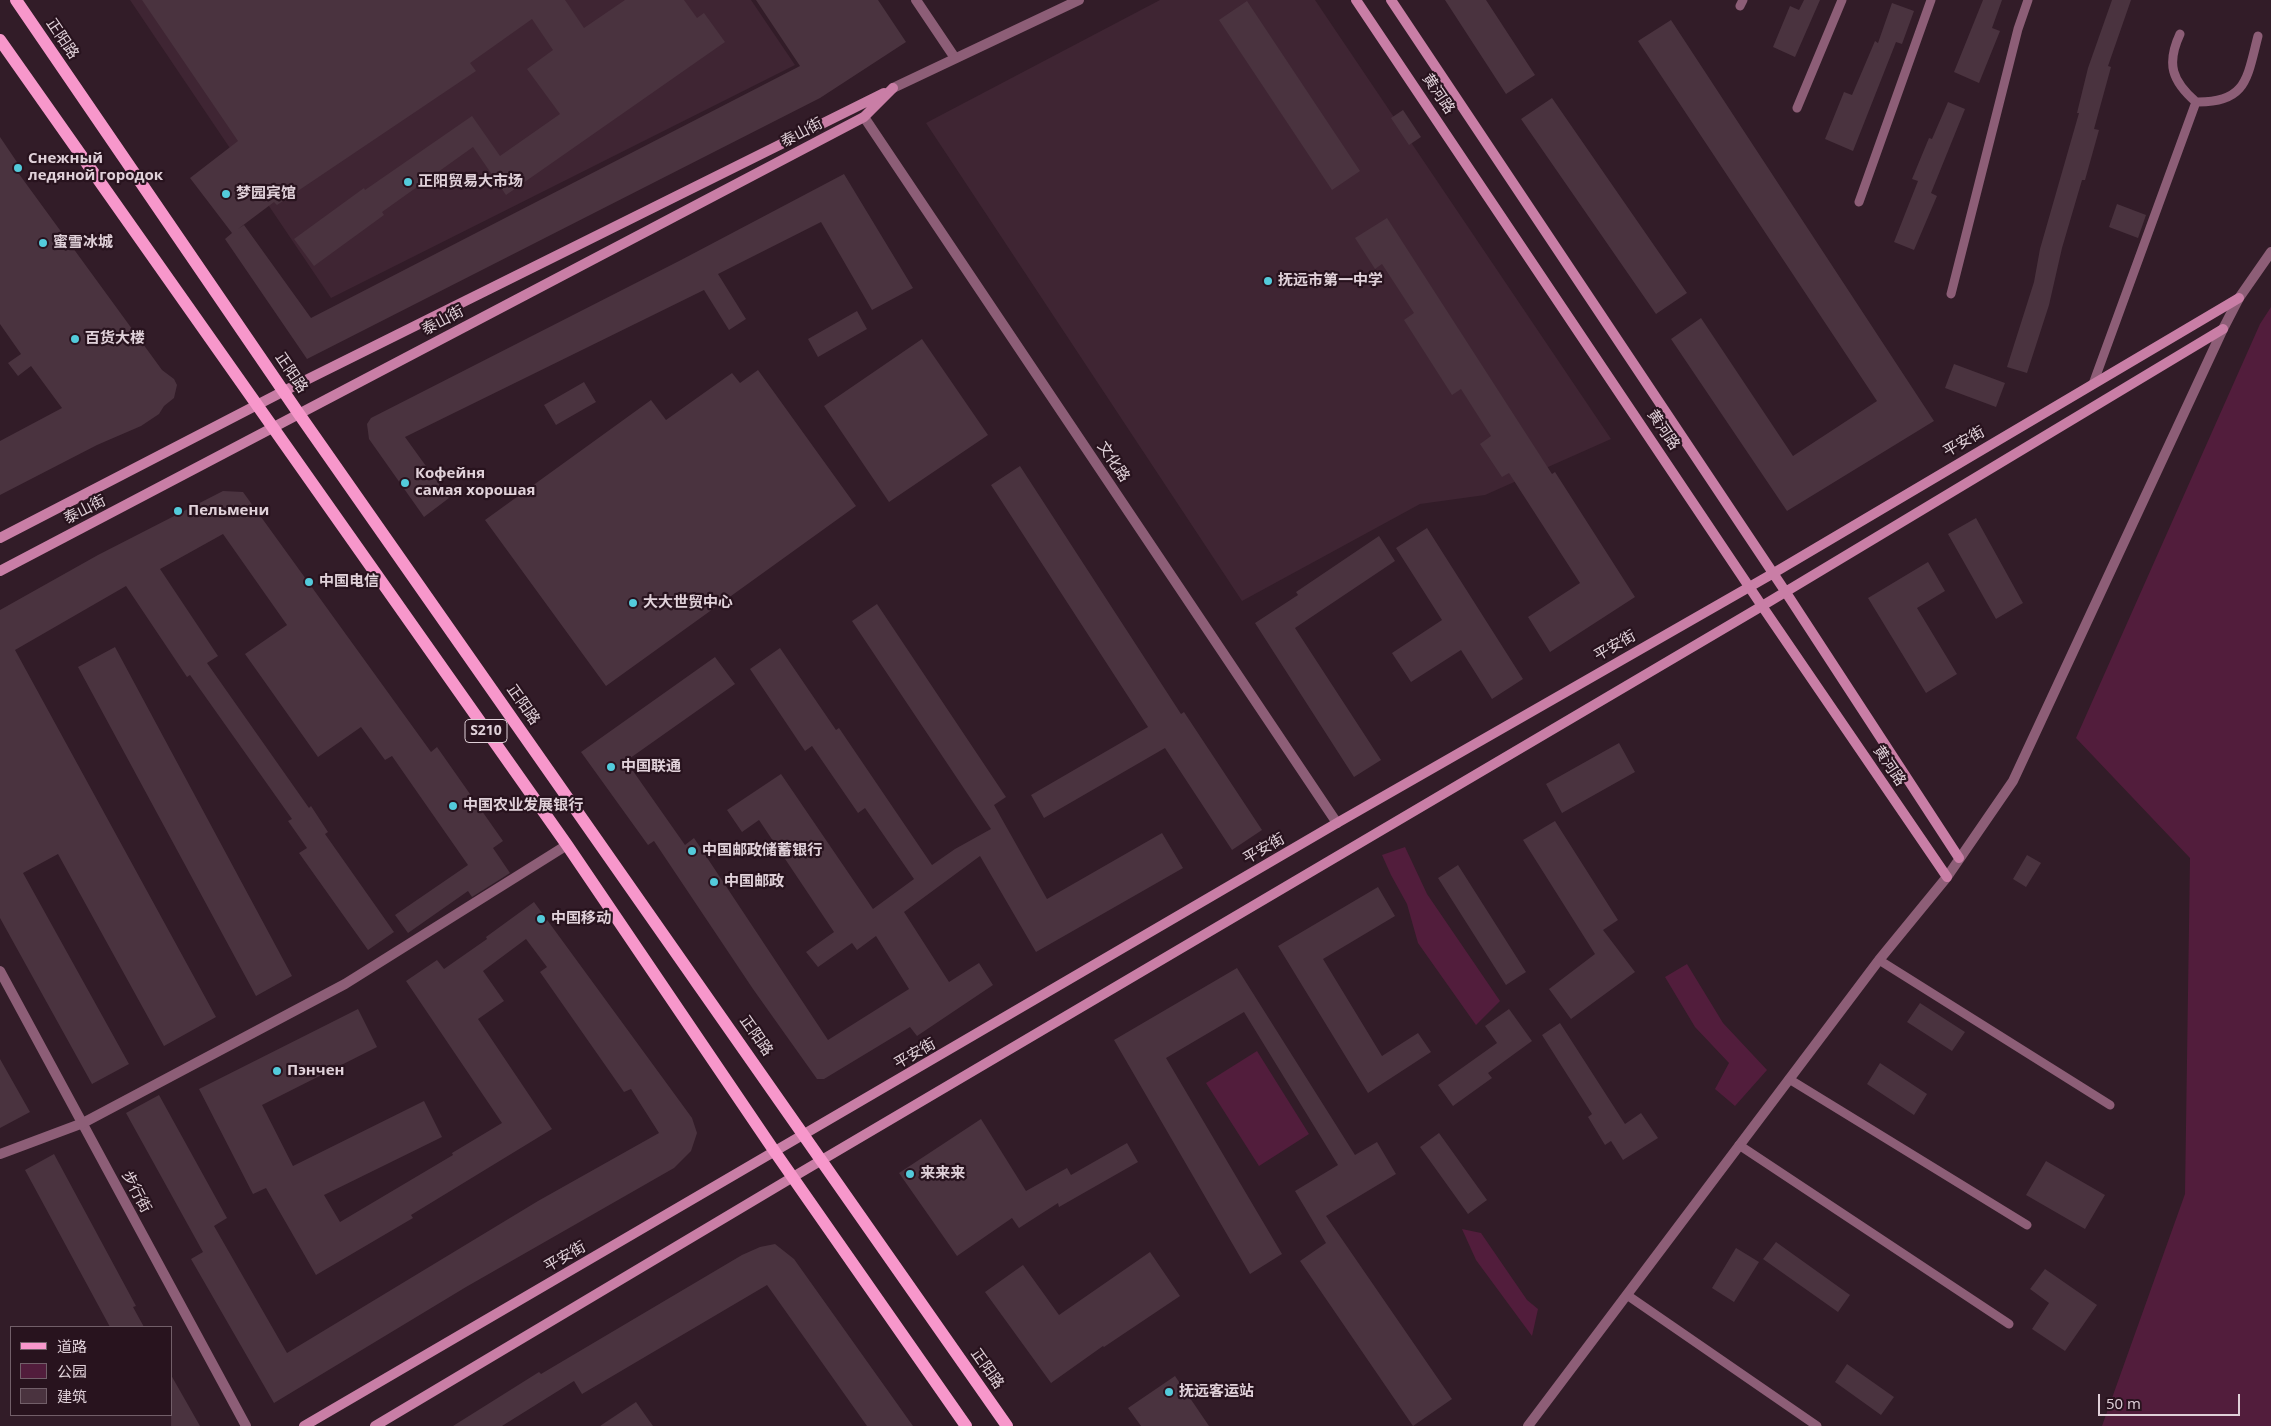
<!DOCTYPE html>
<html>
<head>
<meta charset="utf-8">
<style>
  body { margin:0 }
  #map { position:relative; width:2271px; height:1426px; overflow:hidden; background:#321c28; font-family:"Open Sans","Noto Sans SC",sans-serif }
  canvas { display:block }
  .legend { position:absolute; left:10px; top:1326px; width:162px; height:90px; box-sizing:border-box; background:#28131e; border:1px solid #725f69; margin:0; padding:6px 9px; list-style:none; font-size:15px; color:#e0d1d9 }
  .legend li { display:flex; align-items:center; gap:10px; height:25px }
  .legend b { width:25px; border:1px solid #725f69 }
  .scale { position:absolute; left:2098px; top:1394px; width:142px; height:22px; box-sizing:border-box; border:2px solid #e0d1d9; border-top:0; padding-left:6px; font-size:15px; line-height:18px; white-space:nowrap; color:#e0d1d9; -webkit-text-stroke:4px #28131e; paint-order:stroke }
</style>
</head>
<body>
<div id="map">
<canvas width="2271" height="1426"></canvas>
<ul class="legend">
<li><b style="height:6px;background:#f797cb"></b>道路</li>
<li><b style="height:14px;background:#521d3c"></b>公园</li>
<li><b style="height:14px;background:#4a333f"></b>建筑</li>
</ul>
<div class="scale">50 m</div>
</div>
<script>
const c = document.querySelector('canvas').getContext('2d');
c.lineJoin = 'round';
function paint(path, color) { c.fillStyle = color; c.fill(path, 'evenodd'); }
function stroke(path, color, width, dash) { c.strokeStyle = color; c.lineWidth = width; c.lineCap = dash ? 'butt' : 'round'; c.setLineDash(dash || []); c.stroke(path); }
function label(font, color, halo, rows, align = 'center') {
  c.font = font + ' "Open Sans","Noto Sans SC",sans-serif'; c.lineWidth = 4.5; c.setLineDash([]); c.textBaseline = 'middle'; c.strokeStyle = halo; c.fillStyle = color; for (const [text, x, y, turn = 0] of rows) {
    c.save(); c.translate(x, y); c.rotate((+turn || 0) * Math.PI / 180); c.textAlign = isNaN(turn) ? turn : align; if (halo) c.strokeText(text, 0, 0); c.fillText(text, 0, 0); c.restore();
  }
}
const built = new Path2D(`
  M 130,0 L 751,0 L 795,65 L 331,298 Z
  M 1160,0 L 1315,0 L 1611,439 L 1485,495 L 1420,504 L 1242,601 L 926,123 Z`);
const green = new Path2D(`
  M 2271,307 L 2271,1426 L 2102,1426 L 2185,1194 L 2190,858 L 2076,738 L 2260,324 Z
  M 1405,847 L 1427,894 L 1500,1001 L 1476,1025 L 1418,943 L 1407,904 L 1391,875 L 1382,855 Z
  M 1687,964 L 1723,1023 L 1767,1070 L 1735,1106 L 1715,1089 L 1729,1063 L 1695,1027 L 1665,977 Z
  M 1257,1051 L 1309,1134 L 1259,1166 L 1206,1083 Z
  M 1462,1229 L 1481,1233 L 1527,1300 L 1538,1309 L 1532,1336 L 1476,1260 Z`);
const building = new Path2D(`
  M 142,0 L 565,0 L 584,28 L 625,0 L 684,0 L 697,18 L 704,13 L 725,42 L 506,195 L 473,147 L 382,212 L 384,215 L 314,266 L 294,239 L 364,188 L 365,190 L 472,116 L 500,156 L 560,114 L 527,69 L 553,50 L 532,19 L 470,63 L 476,71 L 277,205 L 274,202 L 238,229 L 244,225 L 311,318 L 800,66 L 756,0 L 878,0 L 906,42 L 820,98 L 307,359 L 225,239 L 232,233 L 190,178 L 238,141 Z
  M 1445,0 L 1486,0 L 1535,75 L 1506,94 Z
  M 1804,0 L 1820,0 L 1795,57 L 1773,47 L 1790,6 L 1799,10 Z
  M 1983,0 L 2002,0 L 1992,28 L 2000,31 L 1979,83 L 1954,72 Z
  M 2112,0 L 2131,0 L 2108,66 L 2111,67 L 2094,129 L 2099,130 L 2085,180 L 2082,180 L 2062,248 L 2049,305 L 2027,373 L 2007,367 L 2034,282 L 2040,249 L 2079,113 L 2077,113 L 2088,68 Z
  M 1247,1 L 1360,171 L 1332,190 L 1219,20 Z
  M 1892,3 L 1914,11 L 1902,44 L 1896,42 L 1853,151 L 1825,139 L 1844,92 L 1852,95 L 1875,41 L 1878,43 Z
  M 1671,20 L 1934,421 L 1787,511 L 1671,339 L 1701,318 L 1793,456 L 1877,401 L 1638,41 Z
  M 1552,98 L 1687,293 L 1656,314 L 1521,119 Z
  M 1948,102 L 1965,109 L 1931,193 L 1937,196 L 1914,250 L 1894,242 L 1918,181 L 1912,179 L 1929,138 L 1932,139 Z
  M 1403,110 L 1421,137 L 1409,145 L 1391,118 Z
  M 0,137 L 23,171 L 19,174 L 162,370 L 174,379 L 177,385 L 174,398 L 164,406 L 159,414 L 141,426 L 97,445 L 0,495 L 0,441 L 62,408 L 31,366 L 18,376 L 8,363 L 21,354 L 0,324 Z
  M 844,174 L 913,288 L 872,310 L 821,222 L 718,274 L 746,319 L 729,330 L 704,290 L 405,437 L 449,498 L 424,517 L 369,439 L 367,424 L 371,418 L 681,260 Z
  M 2117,204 L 2146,215 L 2138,238 L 2109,227 Z
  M 1387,218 L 1552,474 L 1555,472 L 1635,597 L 1550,652 L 1528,617 L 1580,583 L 1509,473 L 1502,477 L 1480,444 L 1491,436 L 1461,389 L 1452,395 L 1404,320 L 1414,313 L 1382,264 L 1375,269 L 1355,238 Z
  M 857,311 L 867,329 L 818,357 L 808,339 Z
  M 922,339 L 988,435 L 889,502 L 824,406 Z
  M 1954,364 L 2005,383 L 1996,407 L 1945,388 Z
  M 758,370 L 856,506 L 606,686 L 485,520 L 651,400 L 666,420 L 732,373 L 740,383 Z
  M 584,382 L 596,402 L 556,425 L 544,405 Z
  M 1020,466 L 1181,714 L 1184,712 L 1262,830 L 1232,850 L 1165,748 L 1044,818 L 1031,795 L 1148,727 L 991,485 Z
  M 223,491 L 243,492 L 431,752 L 437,747 L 503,841 L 493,848 L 510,873 L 472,897 L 468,891 L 408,933 L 395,915 L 468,865 L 392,756 L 385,760 L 361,727 L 318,757 L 245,654 L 287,625 L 223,534 L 160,569 L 218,656 L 207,663 L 309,808 L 311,806 L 328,832 L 325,834 L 394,932 L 368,950 L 299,853 L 307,848 L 288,821 L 292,819 L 190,675 L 187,677 L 126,586 L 15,650 L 216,1017 L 164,1046 L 58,854 L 23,873 L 129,1064 L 92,1084 L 0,918 L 0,610 L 98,555 Z
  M 1976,518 L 2023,603 L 1996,619 L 1948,534 Z
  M 1427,528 L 1523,679 L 1492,699 L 1461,650 L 1411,682 L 1392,653 L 1442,620 L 1396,548 Z
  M 1379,536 L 1395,561 L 1295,628 L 1381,760 L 1354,777 L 1255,623 L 1298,595 L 1296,592 Z
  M 1928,562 L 1945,591 L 1917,608 L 1957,674 L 1926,693 L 1868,598 Z
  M 877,604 L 1006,797 L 994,805 L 1047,899 L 1162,833 L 1183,868 L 1036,952 L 980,856 L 904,912 L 949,982 L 979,963 L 993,985 L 917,1036 L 910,1027 L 824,1079 L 817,1079 L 753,989 L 654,841 L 648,845 L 581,752 L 715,657 L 735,684 L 626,761 L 685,845 L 694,838 L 828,1040 L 909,989 L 876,936 L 857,950 L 852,943 L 818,967 L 806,952 L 834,932 L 759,820 L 742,832 L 727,810 L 781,774 L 873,909 L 914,879 L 865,808 L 858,813 L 812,746 L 805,751 L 750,669 L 780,648 L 836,730 L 839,728 L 932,865 L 955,849 L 991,829 L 852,621 Z
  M 115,647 L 292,976 L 256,996 L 78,667 Z
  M 1619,743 L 1635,772 L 1562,813 L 1546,784 Z
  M 1555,821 L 1618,920 L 1603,930 L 1635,972 L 1571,1019 L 1549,989 L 1595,954 L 1523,840 Z
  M 2027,855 L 2041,863 L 2026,887 L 2013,879 Z
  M 1458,865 L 1526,972 L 1506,985 L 1438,878 Z
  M 1378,887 L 1395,916 L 1323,959 L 1382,1056 L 1418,1033 L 1431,1052 L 1368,1093 L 1278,946 Z
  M 534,902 L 692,1118 L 697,1133 L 691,1151 L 674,1168 L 466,1287 L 274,1403 L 191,1259 L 203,1252 L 126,1113 L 159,1095 L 227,1218 L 214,1226 L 287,1353 L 538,1201 L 659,1133 L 631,1089 L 624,1092 L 540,972 L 547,967 L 526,939 L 483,971 L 504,1001 L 478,1019 L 552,1129 L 411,1215 L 413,1218 L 316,1275 L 266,1188 L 253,1194 L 199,1089 L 358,1009 L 377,1047 L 262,1105 L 293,1166 L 424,1101 L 442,1137 L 324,1195 L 340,1222 L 453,1155 L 452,1153 L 502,1123 L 406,981 L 437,960 L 444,969 L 487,939 L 486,937 Z
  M 1237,968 L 1355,1155 L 1377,1142 L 1396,1174 L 1326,1216 L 1452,1399 L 1413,1426 L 1300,1261 L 1326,1243 L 1295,1191 L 1338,1165 L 1244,1012 L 1166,1058 L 1282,1254 L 1250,1274 L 1114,1040 Z
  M 1920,1003 L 1965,1032 L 1952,1051 L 1907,1022 Z
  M 1509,1009 L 1532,1041 L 1488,1073 L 1492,1078 L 1453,1106 L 1438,1085 L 1497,1043 L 1485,1026 Z
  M 1560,1023 L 1625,1124 L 1641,1113 L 1658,1138 L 1623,1160 L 1611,1141 L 1605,1145 L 1588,1117 L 1592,1114 L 1542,1035 Z
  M 0,1059 L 30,1112 L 0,1128 Z
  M 1880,1063 L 1927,1094 L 1914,1115 L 1867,1084 Z
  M 981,1119 L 1026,1191 L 1067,1168 L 1071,1175 L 1127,1143 L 1138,1162 L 1059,1207 L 1058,1203 L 1019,1228 L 1012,1218 L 957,1256 L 899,1173 Z
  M 1439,1133 L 1487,1200 L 1468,1214 L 1420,1147 Z
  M 54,1154 L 136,1306 L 133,1307 L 144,1327 L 110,1327 L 25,1170 Z
  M 2046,1161 L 2105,1195 L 2085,1229 L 2026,1195 Z
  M 1776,1242 L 1850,1295 L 1838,1312 L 1763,1259 Z
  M 775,1244 L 794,1259 L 913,1426 L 867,1426 L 767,1285 L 582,1394 L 574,1381 L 502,1426 L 453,1426 L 539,1372 L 541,1374 L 742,1255 L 760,1247 Z
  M 1736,1248 L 1759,1262 L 1734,1302 L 1712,1288 Z
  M 1150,1252 L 1180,1296 L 1104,1347 L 1103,1346 L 1051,1383 L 985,1292 L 1023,1265 L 1059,1315 Z
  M 2045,1269 L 2097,1305 L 2065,1351 L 2032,1329 L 2049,1303 L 2030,1289 Z
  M 1847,1364 L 1894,1397 L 1881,1415 L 1835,1382 Z
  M 171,1375 L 200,1426 L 171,1426 Z
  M 1175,1376 L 1209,1426 L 1141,1426 L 1128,1408 Z
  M 636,1402 L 653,1426 L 600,1426 Z`);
const service = new Path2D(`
  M 1740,6 L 1743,0
  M 2196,102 C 2247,103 2247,78 2258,36
  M 1797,108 L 1842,0
  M 1859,202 L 1931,0
  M 1951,294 L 2018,29 L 2028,0
  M 2093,384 L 2196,102 C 2172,81 2166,64 2180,34
  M 1879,960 L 2110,1105
  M 1789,1079 L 2027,1225
  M 1739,1145 L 2009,1324
  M 1627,1295 L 1817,1426`);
const pedestrian = new Path2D(`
  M 916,0 L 955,58
  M 0,971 L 246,1426`);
const minor = new Path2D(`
  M 864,117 L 1337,823
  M 0,1154 L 83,1123 L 345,984 L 567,845`);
const tertiary = new Path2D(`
  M 893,88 L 1079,0
  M 1528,1426 L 1879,960 L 1947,877 L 2013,781 L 2223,329 L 2239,298 L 2271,252`);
const secondary = new Path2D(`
  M 1356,0 L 1762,606 L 1947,877
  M 1391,0 L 1785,591 L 1959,858
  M 0,538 L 284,391 L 884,93
  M 0,571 L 864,117 L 893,88
  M 304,1426 L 1337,823 L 1772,574 L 2239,298
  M 375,1426 L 793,1177 L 1762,606 L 2223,329`);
const primary = new Path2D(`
  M 16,0 L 299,414 L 1007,1426
  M 0,40 L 567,845 L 775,1152 L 966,1426`);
const markers = [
  [18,168,5,"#53cbdb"],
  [408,182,5,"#53cbdb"],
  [226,194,5,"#53cbdb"],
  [43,243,5,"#53cbdb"],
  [1268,281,5,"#53cbdb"],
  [75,339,5,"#53cbdb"],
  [405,483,5,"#53cbdb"],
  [178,511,5,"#53cbdb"],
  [309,582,5,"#53cbdb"],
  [633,603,5,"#53cbdb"],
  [611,767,5,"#53cbdb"],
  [453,806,5,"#53cbdb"],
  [692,851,5,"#53cbdb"],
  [714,882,5,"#53cbdb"],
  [541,919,5,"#53cbdb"],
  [277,1071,5,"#53cbdb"],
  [910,1174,5,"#53cbdb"],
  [1169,1392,5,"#53cbdb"]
];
const shields = [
  [486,731,42]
];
const shieldNames = [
  ["S210",486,731]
];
const streetNames = [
  ["正阳路",62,39,56],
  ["黄河路",1438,94,56],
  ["泰山街",802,133,-28],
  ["泰山街",443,321,-28],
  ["正阳路",291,373,56],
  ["黄河路",1663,430,56],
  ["平安街",1964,442,-30],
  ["文化路",1113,462,56],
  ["泰山街",85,510,-27],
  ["平安街",1615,646,-30],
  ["正阳路",523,705,55],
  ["黄河路",1889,766,56],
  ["平安街",1264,849,-30],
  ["正阳路",756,1036,55],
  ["平安街",915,1054,-30],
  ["步行街",136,1192,62],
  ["平安街",565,1257,-30],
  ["正阳路",987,1369,55]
];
const poiNames = [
  ["Снежный",28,159],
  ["ледяной городок",28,176],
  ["正阳贸易大市场",418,182],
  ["梦园宾馆",236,194],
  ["蜜雪冰城",53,243],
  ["抚远市第一中学",1278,281],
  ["百货大楼",85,339],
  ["Кофейня",415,474],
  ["самая хорошая",415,491],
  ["Пельмени",188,511],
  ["中国电信",319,582],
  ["大大世贸中心",643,603],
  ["中国联通",621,767],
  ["中国农业发展银行",463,806],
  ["中国邮政储蓄银行",702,851],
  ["中国邮政",724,882],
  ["中国移动",551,919],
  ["Пэнчен",287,1071],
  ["来来来",920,1174],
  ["抚远客运站",1179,1392]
];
paint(built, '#3f2533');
paint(green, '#521d3c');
paint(building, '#4a333f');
stroke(service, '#8d5e77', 9);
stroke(pedestrian, '#8d5e77', 10);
stroke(minor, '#8d5e77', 10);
stroke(tertiary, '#8d5e77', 10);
stroke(secondary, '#c97ea6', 10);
stroke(primary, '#f797cb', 12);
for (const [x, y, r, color] of markers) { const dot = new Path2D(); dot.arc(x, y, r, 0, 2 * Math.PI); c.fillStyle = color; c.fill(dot); stroke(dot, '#28131e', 2); }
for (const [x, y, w] of shields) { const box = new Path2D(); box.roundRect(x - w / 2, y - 11.5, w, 23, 4); c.fillStyle = '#28131e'; c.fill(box); stroke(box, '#e0d1d9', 1); }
label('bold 14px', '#e0d1d9', null, shieldNames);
label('15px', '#e0d1d9', '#28131e', streetNames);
label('bold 15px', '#e0d1d9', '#28131e', poiNames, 'left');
</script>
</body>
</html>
